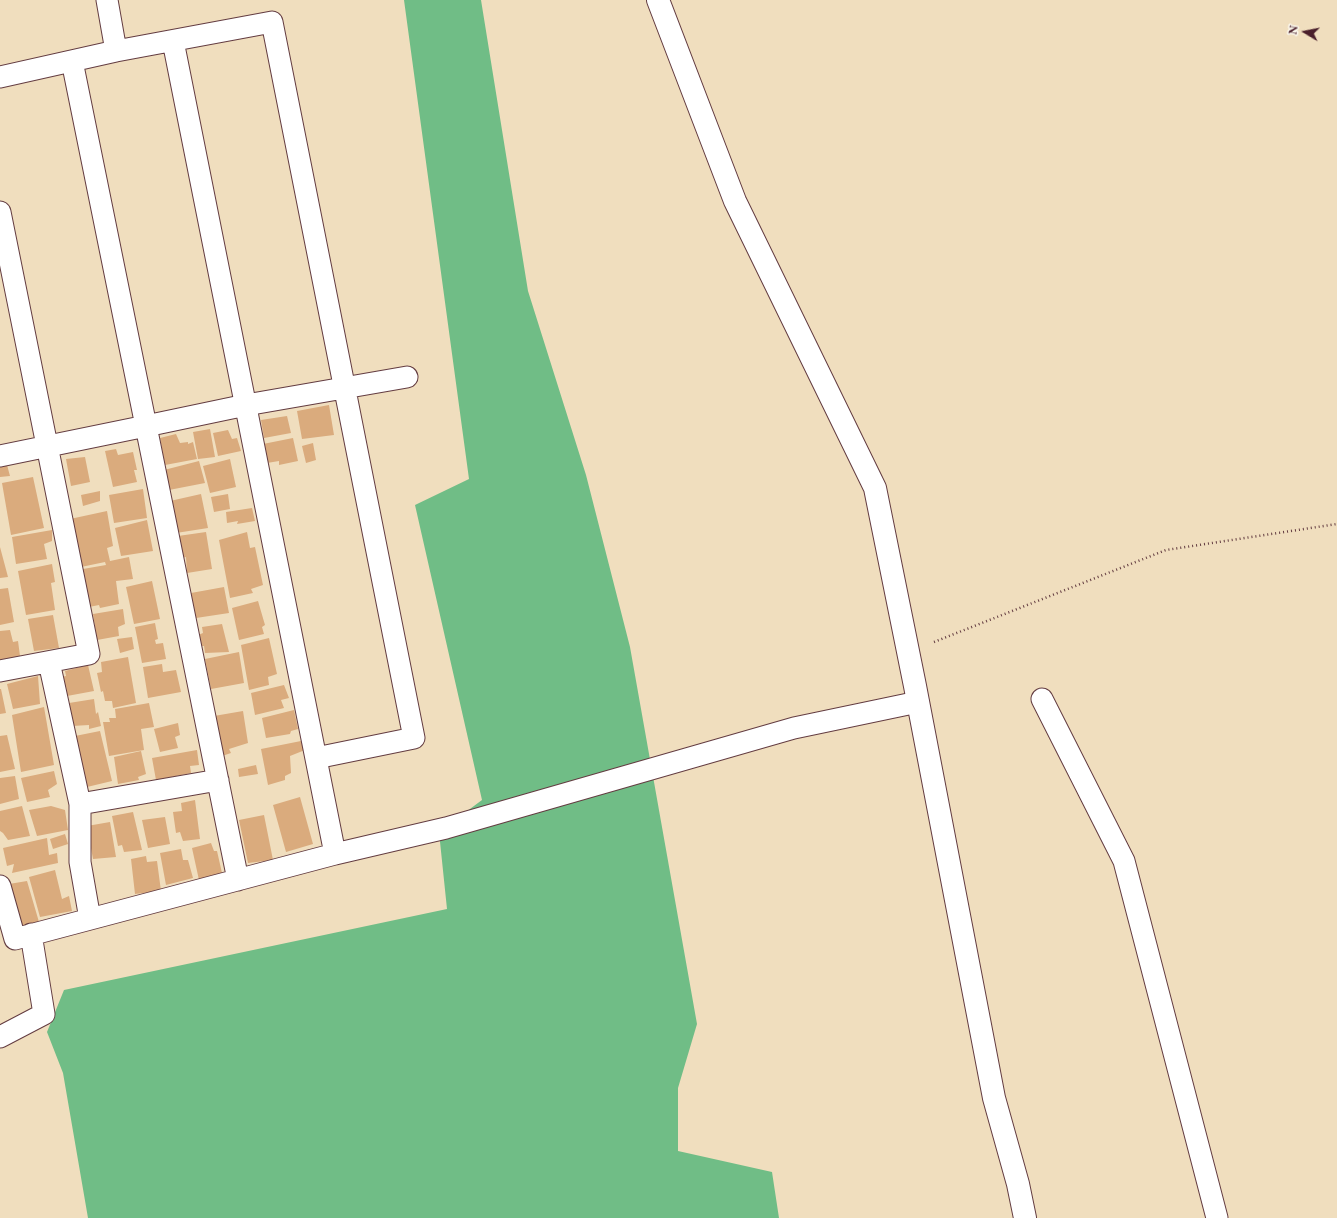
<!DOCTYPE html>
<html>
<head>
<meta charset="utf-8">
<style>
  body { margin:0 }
  #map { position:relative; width:1337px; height:1218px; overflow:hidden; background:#f0debe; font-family:"EB Garamond",serif }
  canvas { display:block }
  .north { position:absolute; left:1285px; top:12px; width:40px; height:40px; -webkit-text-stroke:3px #fbf7ec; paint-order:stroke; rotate:280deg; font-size:11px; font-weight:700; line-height:16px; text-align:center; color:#4a1f2b }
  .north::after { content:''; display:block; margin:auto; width:14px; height:18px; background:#4a1f2b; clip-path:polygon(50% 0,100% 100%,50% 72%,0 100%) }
</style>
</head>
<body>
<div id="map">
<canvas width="1337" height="1218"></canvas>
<div class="north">N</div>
</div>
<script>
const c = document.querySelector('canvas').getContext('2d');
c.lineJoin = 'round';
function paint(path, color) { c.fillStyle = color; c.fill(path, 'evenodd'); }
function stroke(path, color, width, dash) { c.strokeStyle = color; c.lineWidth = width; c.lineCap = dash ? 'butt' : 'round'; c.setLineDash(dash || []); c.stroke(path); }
const forest = new Path2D(`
  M 404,0 L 481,0 L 528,291 L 586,475 L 630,647 L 697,1024 L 678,1088 L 678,1151 L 772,1172 L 779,1218 L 88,1218 L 63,1073 L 47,1032 L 64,990 L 447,909 L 439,832 L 482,800 L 415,505 L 469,479 Z`);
const building = new Path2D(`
  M 329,405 L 334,435 L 302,439 L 297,411 Z
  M 287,416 L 291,433 L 264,438 L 261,420 Z
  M 210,429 L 215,457 L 198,459 L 193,432 Z
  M 228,430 L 232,439 L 237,438 L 241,451 L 218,456 L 213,433 Z
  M 176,434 L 180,443 L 188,442 L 188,444 L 193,442 L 197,459 L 165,465 L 160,438 Z
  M 293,438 L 298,461 L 279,465 L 279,461 L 267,463 L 263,444 Z
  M 313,443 L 316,460 L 306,463 L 302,446 Z
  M 116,449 L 118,455 L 133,452 L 137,470 L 134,470 L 137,482 L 113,487 L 105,451 Z
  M 85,457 L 90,482 L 71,486 L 66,459 Z
  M 230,459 L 236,487 L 210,493 L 203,466 Z
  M 199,461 L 205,483 L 169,490 L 164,470 Z
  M 7,465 L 10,476 L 0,477 L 0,467 Z
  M 33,477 L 44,528 L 11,535 L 2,483 Z
  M 143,489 L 147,518 L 114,523 L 109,495 Z
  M 100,491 L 100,501 L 83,506 L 81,495 Z
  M 201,494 L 208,528 L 176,533 L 170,501 Z
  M 228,494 L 230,509 L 214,512 L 211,497 Z
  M 252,508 L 255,521 L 237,524 L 238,521 L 227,523 L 226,512 Z
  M 107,511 L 113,546 L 107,548 L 110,561 L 129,557 L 133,579 L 116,581 L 119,604 L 100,608 L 99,605 L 89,607 L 83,569 L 106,565 L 105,562 L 81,567 L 70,519 Z
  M 147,520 L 153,551 L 121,556 L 115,528 Z
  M 52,530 L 52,541 L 44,544 L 47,559 L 16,564 L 12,537 Z
  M 206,532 L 212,569 L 187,573 L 186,557 L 182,558 L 178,536 Z
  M 247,532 L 250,548 L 255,547 L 263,585 L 251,589 L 253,593 L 230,598 L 219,540 Z
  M 0,547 L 8,577 L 0,578 Z
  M 52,564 L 55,582 L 51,583 L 55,610 L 26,615 L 18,571 Z
  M 152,581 L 160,619 L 134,624 L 126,587 Z
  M 224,587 L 229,613 L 196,618 L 191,593 Z
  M 8,588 L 14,622 L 0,625 L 0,589 Z
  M 258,601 L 265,625 L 262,627 L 264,634 L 239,640 L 232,608 Z
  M 123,609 L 125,624 L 118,627 L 119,636 L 97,640 L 93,614 Z
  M 53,615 L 59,648 L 34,651 L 28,619 Z
  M 155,623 L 158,639 L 155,640 L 156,644 L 163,643 L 166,659 L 142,663 L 135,627 Z
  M 222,624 L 229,652 L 205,653 L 204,646 L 200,646 L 198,635 L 203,633 L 202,627 Z
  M 10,630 L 13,642 L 18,641 L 20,656 L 0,660 L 0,631 Z
  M 132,637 L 134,649 L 120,653 L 117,639 Z
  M 269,638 L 277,674 L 268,677 L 269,685 L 249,690 L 241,645 Z
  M 239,652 L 244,683 L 211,689 L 205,659 Z
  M 128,657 L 136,703 L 113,708 L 112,701 L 105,701 L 103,691 L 101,692 L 97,673 L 102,672 L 101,662 Z
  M 162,664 L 163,672 L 176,670 L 181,692 L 148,698 L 143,667 Z
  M 88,665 L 94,691 L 67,696 L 66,686 L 62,685 L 61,677 L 66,676 L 65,671 Z
  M 38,676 L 40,704 L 13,709 L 7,684 Z
  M 284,685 L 289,698 L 281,700 L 284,708 L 255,715 L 251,693 Z
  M 0,689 L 1,689 L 6,713 L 0,714 Z
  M 94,699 L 96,714 L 98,712 L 101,726 L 89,729 L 89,725 L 72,726 L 69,703 Z
  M 149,703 L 154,727 L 141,729 L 144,750 L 109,756 L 103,722 L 110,722 L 109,718 L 116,718 L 115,709 Z
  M 44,707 L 54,765 L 21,772 L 12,715 Z
  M 294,710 L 298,729 L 291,731 L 290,734 L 266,738 L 262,718 Z
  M 243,711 L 248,743 L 229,749 L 231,753 L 222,756 L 214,716 Z
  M 178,723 L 180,735 L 175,737 L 178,748 L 160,752 L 154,729 Z
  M 100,731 L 112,781 L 87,787 L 75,736 Z
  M 7,735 L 15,769 L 0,772 L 0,736 Z
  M 301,741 L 305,750 L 290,756 L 291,773 L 285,776 L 285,780 L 268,785 L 261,749 Z
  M 197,750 L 199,765 L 190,766 L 191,773 L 156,780 L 152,758 Z
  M 141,751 L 146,774 L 138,777 L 139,780 L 118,784 L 114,757 Z
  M 256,765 L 258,774 L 239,777 L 238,769 Z
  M 54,771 L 57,784 L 48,790 L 50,797 L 27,802 L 21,778 Z
  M 15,776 L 19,799 L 0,804 L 0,778 Z
  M 300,797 L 313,844 L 286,852 L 273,805 Z
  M 195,800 L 200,839 L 183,841 L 180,832 L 176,833 L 173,812 L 182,811 L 181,803 Z
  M 22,806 L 30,836 L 8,840 L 3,833 L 0,831 L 0,811 Z
  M 51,806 L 65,810 L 68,830 L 37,836 L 29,810 Z
  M 133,812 L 142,850 L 124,852 L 122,845 L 118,846 L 112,816 Z
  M 264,815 L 273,860 L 248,863 L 239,820 Z
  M 165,817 L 170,844 L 148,848 L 142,820 Z
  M 110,822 L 116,857 L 93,859 L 87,826 Z
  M 65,834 L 68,844 L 53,849 L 50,839 Z
  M 47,838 L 49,855 L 57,853 L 58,863 L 12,873 L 14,864 L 7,866 L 3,848 Z
  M 211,843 L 214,851 L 217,851 L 222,873 L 199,880 L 192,848 Z
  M 181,849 L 183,860 L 188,860 L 193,878 L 166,885 L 160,853 Z
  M 146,856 L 147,862 L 157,861 L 161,891 L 135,894 L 131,859 Z
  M 55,870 L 62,899 L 69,896 L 72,911 L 40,917 L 29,877 Z
  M 27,881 L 39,922 L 22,926 L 9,884 Z`);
const path = new Path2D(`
  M 934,642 L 1166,550 L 1337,524`);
const street = new Path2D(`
  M 107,0 L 116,51
  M 173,41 L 335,854
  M 72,61 L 238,880
  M 0,77 L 116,51 L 272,22 L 414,738 L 316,758
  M 0,212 L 89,654 L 0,671
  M 0,456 L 146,426 L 246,405 L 407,377
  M 49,662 L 80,804 L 80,862 L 90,919
  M 1042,699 L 1124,861 L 1217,1218
  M 80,804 L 218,780
  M 0,886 L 15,939 L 335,854 L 446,828 L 794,728 L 918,702
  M 0,1037 L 44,1014 L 31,934`);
const secondary = new Path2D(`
  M 658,0 L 735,201 L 875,488 L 915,686 L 994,1098 L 1018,1184 L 1025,1218`);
paint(forest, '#70bd86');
paint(building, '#daab7d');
stroke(street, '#633c41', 23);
stroke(secondary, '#633c41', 24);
stroke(path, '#633c41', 2.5, [1, 3]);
stroke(street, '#fff', 21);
stroke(secondary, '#fff', 22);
</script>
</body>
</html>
